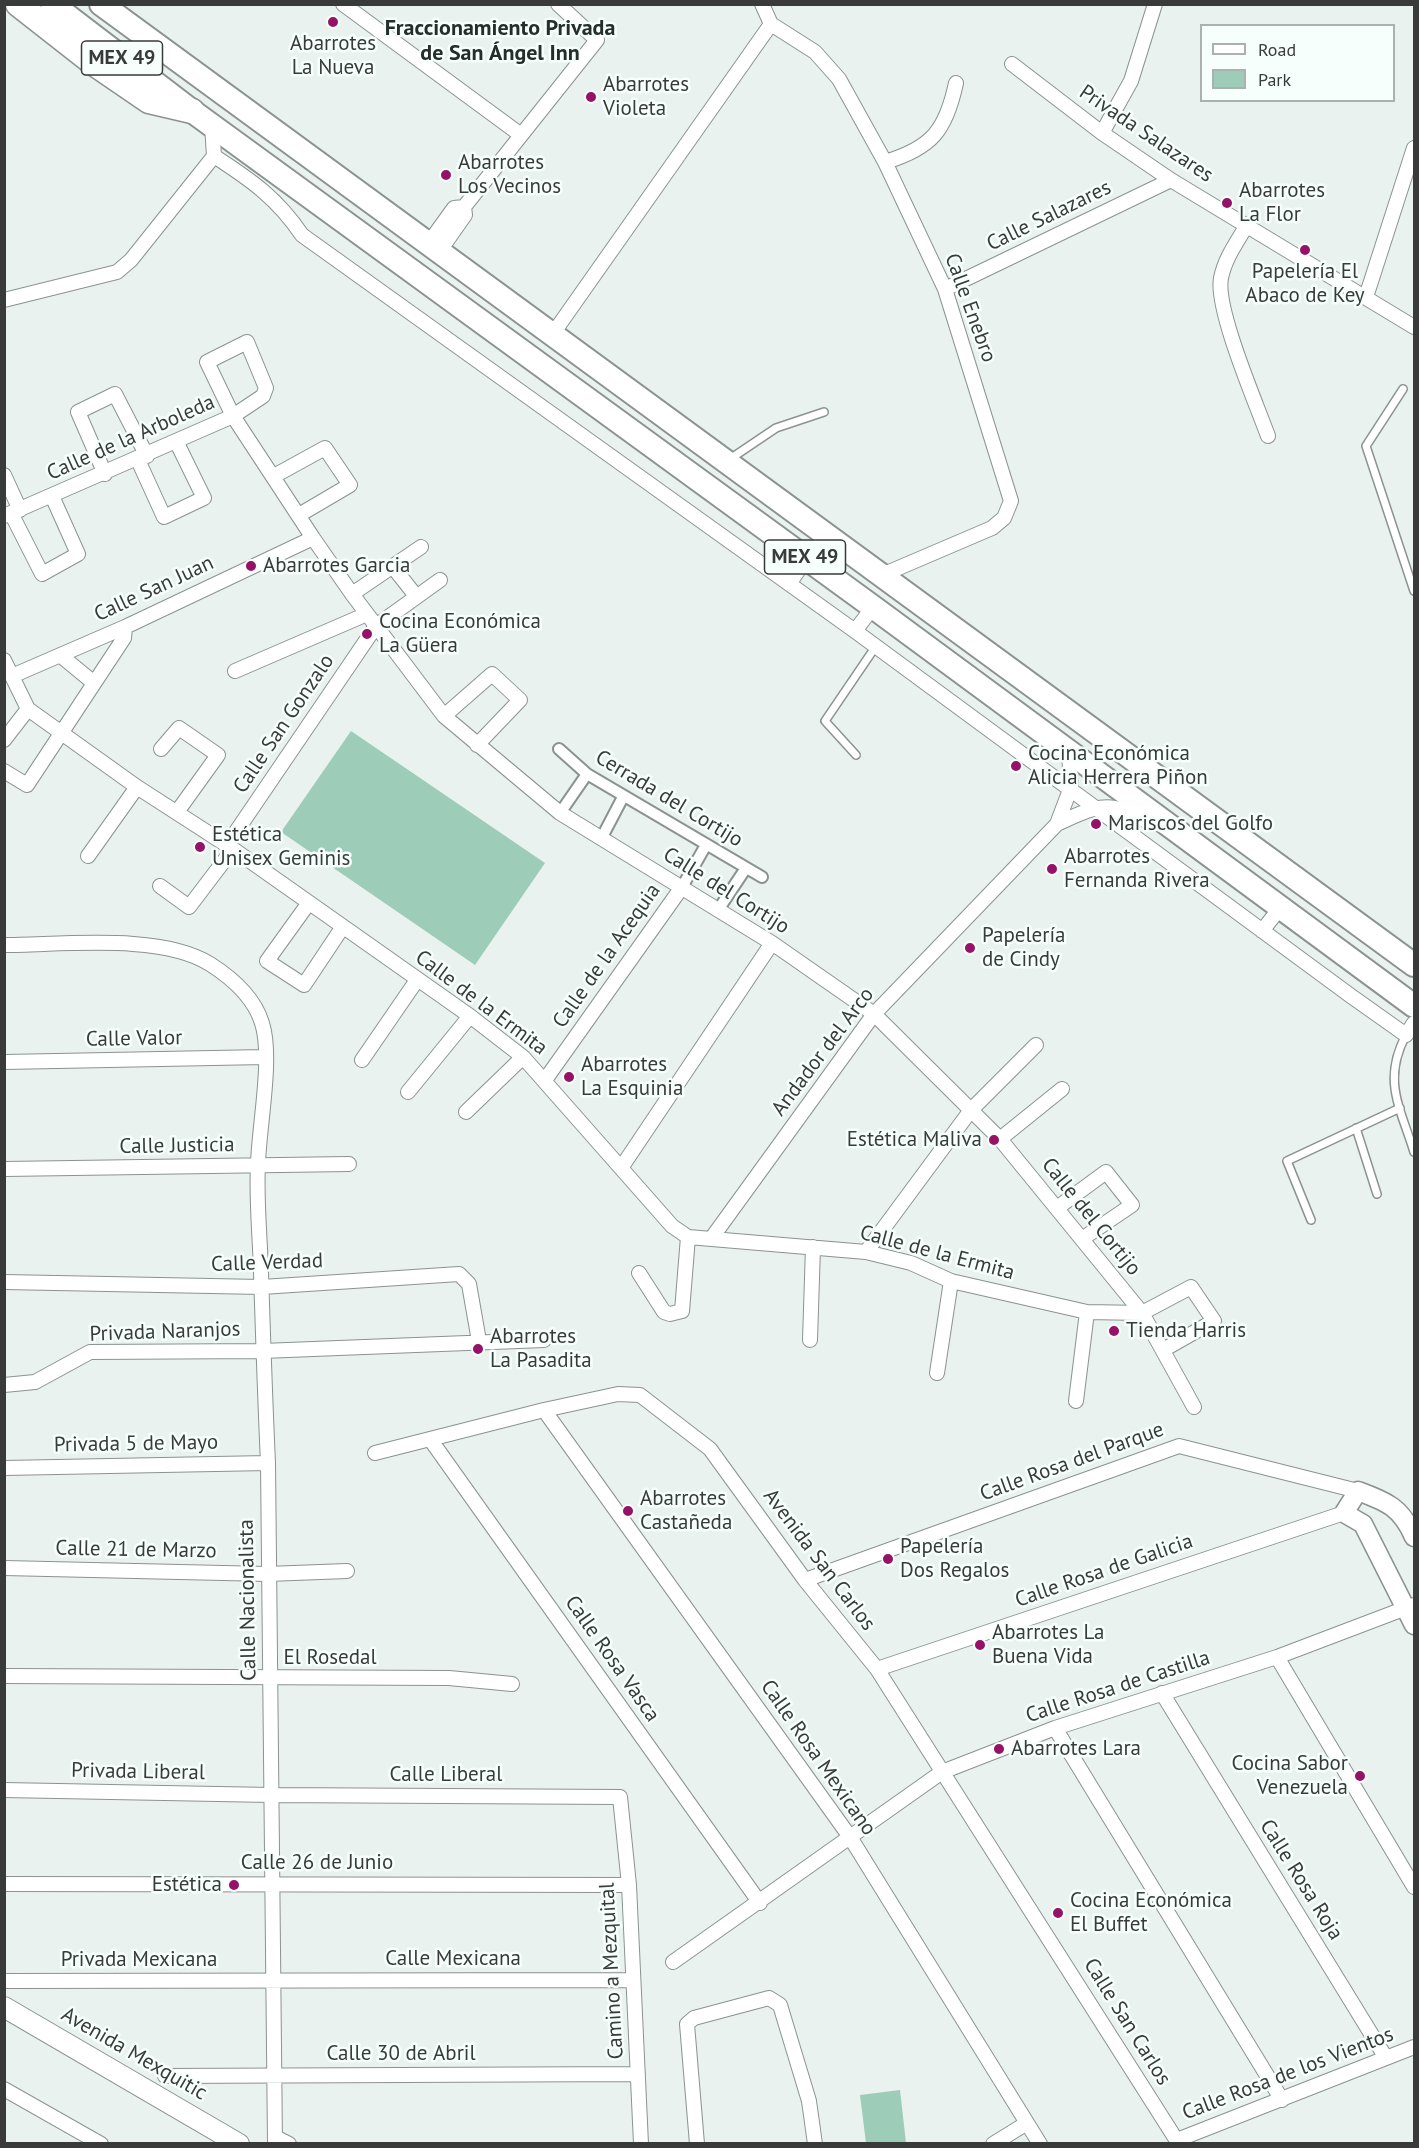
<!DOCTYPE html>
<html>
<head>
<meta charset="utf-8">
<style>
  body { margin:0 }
  #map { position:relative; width:1419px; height:2148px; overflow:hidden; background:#e9f2ee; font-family:"PT Sans",sans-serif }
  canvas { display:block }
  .frame { position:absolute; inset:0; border:6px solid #383b3a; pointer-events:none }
  .legend { position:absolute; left:1200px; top:24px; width:195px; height:78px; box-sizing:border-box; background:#f6fffb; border:2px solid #aab1ae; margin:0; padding:8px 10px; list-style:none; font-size:18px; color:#383b3a }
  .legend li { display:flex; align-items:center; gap:12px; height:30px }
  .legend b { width:30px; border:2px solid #aab1ae }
</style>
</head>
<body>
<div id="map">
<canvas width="1419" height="2148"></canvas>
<div class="frame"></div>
<ul class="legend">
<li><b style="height:8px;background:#fff"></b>Road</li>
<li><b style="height:16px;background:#9dcdb9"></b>Park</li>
</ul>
</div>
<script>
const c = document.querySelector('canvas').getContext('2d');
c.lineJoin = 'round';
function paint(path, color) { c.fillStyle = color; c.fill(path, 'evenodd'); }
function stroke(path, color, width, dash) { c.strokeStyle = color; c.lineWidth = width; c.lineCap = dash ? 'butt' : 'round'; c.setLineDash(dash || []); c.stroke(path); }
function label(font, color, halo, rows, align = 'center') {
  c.font = font + ' "PT Sans",sans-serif'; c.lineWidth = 5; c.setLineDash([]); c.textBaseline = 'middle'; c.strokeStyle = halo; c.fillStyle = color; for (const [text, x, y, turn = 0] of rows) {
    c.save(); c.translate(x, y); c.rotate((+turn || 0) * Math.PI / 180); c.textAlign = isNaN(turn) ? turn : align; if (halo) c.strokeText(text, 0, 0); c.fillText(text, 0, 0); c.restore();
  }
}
const green = new Path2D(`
  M 351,731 L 545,863 L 475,965 L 281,832 Z
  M 900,2090 L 906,2143 L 866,2143 L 860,2095 Z`);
const service = new Path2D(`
  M 1403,389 L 1366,446 L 1414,591
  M 730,459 L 776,428 L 824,412
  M 856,755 L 825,721 L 876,646
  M 1406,1035 C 1382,1080 1400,1107 1414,1152
  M 1356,1128 L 1377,1194
  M 1311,1220 L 1287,1161 L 1400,1108`);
const pedestrian = new Path2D(`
  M 559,749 L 587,774 L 762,877
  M 560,813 L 587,774
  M 601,839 L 623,797
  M 682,887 L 706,845
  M 718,910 L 746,868`);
const minor = new Path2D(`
  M 343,4 L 521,135
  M 762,4 L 771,24
  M 771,24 L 815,52 L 839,79 L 885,162 L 945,289 L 1011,501 L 1004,518 L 992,528 L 882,575
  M 1012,64 L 1102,133 L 1171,180 L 1414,327
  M 1102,133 L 1131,81 L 1155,4
  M 214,156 C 251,180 277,198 302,235 L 855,631 L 1351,996 L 1406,1035 L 1414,1023
  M 885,162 C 932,148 946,130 956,83
  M 1247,225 C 1237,242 1225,258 1221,278 C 1215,308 1256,403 1268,436
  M 428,244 L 454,208 L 464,207 L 597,40 L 558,4
  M 439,252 L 465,215 L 464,207
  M 945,289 L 1171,180
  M 1366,297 L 1414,148
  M 4,300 L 117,272 L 131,260 L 214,156 L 212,125
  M 552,335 L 771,24
  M 138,460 L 164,517 L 204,498 L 177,443
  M 105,474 L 78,412 L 115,394 L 147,456
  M 4,475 L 20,510
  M 274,476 L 325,448 L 350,485 L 299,515
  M 11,513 L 42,574 L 78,554 L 52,496
  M 4,516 L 233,416 L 263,396 L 266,388 L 247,342 L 207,362 L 233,416 L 313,538 L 352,594 L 444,716 L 560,813 L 772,943 L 874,1014 L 1000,1139 L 1142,1313 L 1194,1407
  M 393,567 L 416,596
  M 789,584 L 807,558
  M 352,594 L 421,547
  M 855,631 L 873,607
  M 60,655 L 94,683
  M 4,660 L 28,709 L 137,787 L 233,849 L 470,1016 L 523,1057 L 672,1226 L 688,1237 L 866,1252 L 911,1263 L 951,1281 L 1087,1312 L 1142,1313 L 1191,1287 L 1214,1321 L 1163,1350
  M 235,671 L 367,614
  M 12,676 L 125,627 L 313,538
  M 444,716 L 492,674 L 520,700 L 477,745
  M 4,740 L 28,709
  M 161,749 L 179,728 L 218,755 L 177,812
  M 4,771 L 27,785 L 124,638 L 125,627
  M 1057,824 C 1075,816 1101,801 1121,810 C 1136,816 1146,822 1162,825
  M 227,845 L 376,626 L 440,580
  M 88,856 L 137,787
  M 160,886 L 189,907 L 233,849
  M 308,904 L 267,961 L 304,985 L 342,928
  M 1262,931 L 1280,908
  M 4,945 C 62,945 161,933 210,964 C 232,978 254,997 262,1023 C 273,1058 259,1125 258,1164 C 256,1199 260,1236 261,1272 C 263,1336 265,1399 268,1463 L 275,2144
  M 362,1060 L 417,980
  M 4,1062 L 265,1057
  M 545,1080 L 682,887
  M 408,1092 L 470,1016
  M 466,1112 L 523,1057
  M 1000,1139 L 1062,1089
  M 621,1168 L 772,943
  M 4,1169 L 349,1164
  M 1057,1208 L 1106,1172 L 1132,1205 L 1082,1239
  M 711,1239 L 874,1014 L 1057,824 L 1071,787 L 1069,752
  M 866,1252 L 971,1110 L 1036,1045
  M 639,1273 L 664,1312 L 670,1314 L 682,1311 L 688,1237
  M 4,1282 L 262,1287 L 459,1274 L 469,1284 L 479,1341
  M 810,1340 L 813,1247
  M 937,1373 L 951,1281
  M 4,1385 L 35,1382 L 90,1352 L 262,1351 L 544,1340
  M 1076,1401 L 1087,1312
  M 544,1410 L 850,1837 L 1040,2144
  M 430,1439 L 760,1903
  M 375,1453 L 544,1410 L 618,1394 L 640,1395 L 710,1449 L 805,1580 L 877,1669 L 1179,2144
  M 4,1468 L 268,1463
  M 4,1568 L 267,1574 L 347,1571
  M 805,1580 L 1179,1446 L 1358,1491
  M 1277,1657 L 1414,1887
  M 877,1669 L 1344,1513
  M 4,1676 L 449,1678 L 512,1684
  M 1162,1693 L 1386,2058
  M 1055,1728 L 1282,2100
  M 4,1790 L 271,1795 L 620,1797 L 629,1885 L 641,2144
  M 4,1884 L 629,1885
  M 673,1962 L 942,1772 L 1055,1728 L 1277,1657 L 1414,1605
  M 4,1981 L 633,1980
  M 165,2076 L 638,2074
  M 4,2089 L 101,2144
  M 275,2137 L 289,2144
  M 1177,2140 L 1414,2047
  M 697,2144 L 687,2024 L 694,2018 L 769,1998 L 780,2005 L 809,2101 L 815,2144
  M 993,2144 L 1027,2123`);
const tertiary = new Path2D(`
  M 1414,1537 C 1401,1507 1387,1502 1358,1491 L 1344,1513 L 1363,1524 L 1414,1625`);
const secondary = new Path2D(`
  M 4,2007 L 239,2144`);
const primary = new Path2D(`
  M 52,4 L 192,111 L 873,607 L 1414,1006
  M 101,4 L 1414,965`);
const trunk = new Path2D(`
  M 18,4 L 92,62 L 149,101 L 192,111`);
const markers = [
  [333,22,6,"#961168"],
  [591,97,6,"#961168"],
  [446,175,6,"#961168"],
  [1227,203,6,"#961168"],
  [1305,250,6,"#961168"],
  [251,566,6,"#961168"],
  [367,634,6,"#961168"],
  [1016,766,6,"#961168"],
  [1096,824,6,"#961168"],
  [200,847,6,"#961168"],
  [1052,869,6,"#961168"],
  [970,948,6,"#961168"],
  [569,1077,6,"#961168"],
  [994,1140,6,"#961168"],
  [1114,1331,6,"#961168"],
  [478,1349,6,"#961168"],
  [628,1511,6,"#961168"],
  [888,1559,6,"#961168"],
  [980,1645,6,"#961168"],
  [999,1749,6,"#961168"],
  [1360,1776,6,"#961168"],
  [234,1885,6,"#961168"],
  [1058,1913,6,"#961168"]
];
const shields = [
  [122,58,81],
  [805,557,81]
];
const shieldNames = [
  ["MEX 49",122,58],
  ["MEX 49",805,557]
];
const poiNames = [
  ["Abarrotes",333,44,"center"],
  ["La Nueva",333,68,"center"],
  ["Abarrotes",603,85],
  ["Violeta",603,109],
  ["Abarrotes",458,163],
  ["Los Vecinos",458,187],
  ["Abarrotes",1239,191],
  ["La Flor",1239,215],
  ["Papelería El",1305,272,"center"],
  ["Abaco de Key",1305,296,"center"],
  ["Abarrotes Garcia",263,566],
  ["Cocina Económica",379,622],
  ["La Güera",379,646],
  ["Cocina Económica",1028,754],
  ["Alicia Herrera Piñon",1028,778],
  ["Mariscos del Golfo",1108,824],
  ["Estética",212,835],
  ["Unisex Geminis",212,859],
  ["Abarrotes",1064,857],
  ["Fernanda Rivera",1064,881],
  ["Papelería",982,936],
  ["de Cindy",982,960],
  ["Abarrotes",581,1065],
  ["La Esquinia",581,1089],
  ["Estética Maliva",982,1140,"right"],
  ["Tienda Harris",1126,1331],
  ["Abarrotes",490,1337],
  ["La Pasadita",490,1361],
  ["Abarrotes",640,1499],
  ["Castañeda",640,1523],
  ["Papelería",900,1547],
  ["Dos Regalos",900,1571],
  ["Abarrotes La",992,1633],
  ["Buena Vida",992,1657],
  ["Abarrotes Lara",1011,1749],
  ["Cocina Sabor",1348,1764,"right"],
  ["Venezuela",1348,1788,"right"],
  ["Estética",222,1885,"right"],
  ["Cocina Económica",1070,1901],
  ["El Buffet",1070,1925]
];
const streetNames = [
  ["Privada Salazares",1146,134,34],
  ["Calle Salazares",1049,216,-26],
  ["Calle Enebro",970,308,70],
  ["Calle de la Arboleda",131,438,-24],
  ["Calle San Juan",154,589,-25],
  ["Calle San Gonzalo",284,724,-56],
  ["Cerrada del Cortijo",669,799,31],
  ["Calle del Cortijo",726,891,32],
  ["Calle de la Acequia",607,956,-55],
  ["Calle de la Ermita",481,1003,37],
  ["Calle Valor",134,1039,-1],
  ["Andador del Arco",823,1052,-53],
  ["Calle Justicia",177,1146,-1],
  ["Calle del Cortijo",1091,1217,51],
  ["Calle de la Ermita",937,1253,15],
  ["Calle Verdad",267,1263,-2],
  ["Privada Naranjos",165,1332,-2],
  ["Privada 5 de Mayo",136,1444,-1],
  ["Calle Rosa del Parque",1072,1462,-20],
  ["Calle 21 de Marzo",136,1550,1],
  ["Avenida San Carlos",819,1560,53],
  ["Calle Rosa de Galicia",1104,1571,-19],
  ["Calle Nacionalista",248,1600,-91],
  ["El Rosedal",330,1658],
  ["Calle Rosa Vasca",612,1659,55],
  ["Calle Rosa de Castilla",1118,1687,-18],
  ["Calle Rosa Mexicano",818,1758,55],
  ["Privada Liberal",138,1772,1],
  ["Calle Liberal",446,1775],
  ["Calle 26 de Junio",317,1863],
  ["Calle Rosa Roja",1301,1880,58],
  ["Calle Mexicana",453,1959],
  ["Privada Mexicana",139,1960],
  ["Camino a Mezquital",612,1971,-93],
  ["Calle San Carlos",1127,2022,58],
  ["Avenida Mexquitic",134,2054,30],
  ["Calle 30 de Abril",401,2054],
  ["Calle Rosa de los Vientos",1288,2074,-21]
];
const neighbourhoodNames = [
  ["Fraccionamiento Privada",500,29],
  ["de San Ángel Inn",500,54]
];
paint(green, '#9dcdb9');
stroke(service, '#8b9390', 10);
stroke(pedestrian, '#8b9390', 14);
stroke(minor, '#8b9390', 16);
stroke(tertiary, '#8b9390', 21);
stroke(secondary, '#8b9390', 22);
stroke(primary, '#8b9390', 26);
stroke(trunk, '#8b9390', 27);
stroke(service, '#fff', 7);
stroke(pedestrian, '#fff', 10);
stroke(minor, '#fff', 14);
stroke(tertiary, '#fff', 18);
stroke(secondary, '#fff', 20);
stroke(primary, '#fff', 22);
stroke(trunk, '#fff', 24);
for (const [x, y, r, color] of markers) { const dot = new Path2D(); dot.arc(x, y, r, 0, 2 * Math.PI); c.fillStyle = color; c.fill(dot); stroke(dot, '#f6fffb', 2); }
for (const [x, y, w] of shields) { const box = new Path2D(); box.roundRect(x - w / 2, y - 17, w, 34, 4.5); c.fillStyle = '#f6fffb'; c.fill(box); stroke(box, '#383b3a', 1.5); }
label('bold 20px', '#383b3a', null, shieldNames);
label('21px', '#383b3a', '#f6fffb', poiNames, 'left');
label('21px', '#383b3a', '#f6fffb', streetNames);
label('bold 22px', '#262d2a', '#f6fffb', neighbourhoodNames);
</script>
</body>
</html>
